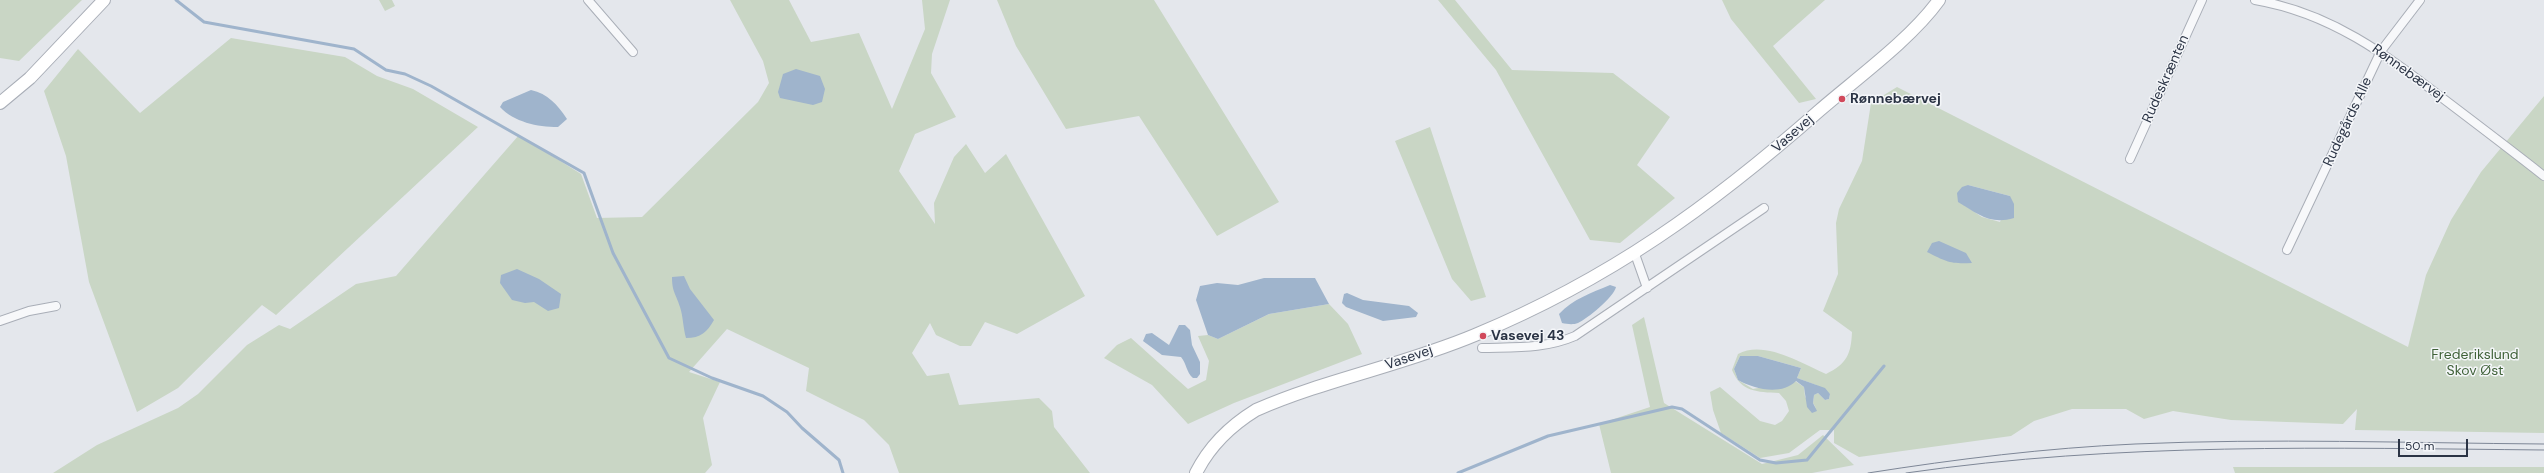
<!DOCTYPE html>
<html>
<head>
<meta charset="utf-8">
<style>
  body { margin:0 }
  #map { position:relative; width:2544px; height:473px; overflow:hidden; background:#e4e7ec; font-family:"DM Sans",sans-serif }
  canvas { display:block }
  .scale { position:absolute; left:2398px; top:439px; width:70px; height:18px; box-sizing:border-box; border:2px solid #2b3445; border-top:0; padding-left:5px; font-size:12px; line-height:14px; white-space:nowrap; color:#2b3445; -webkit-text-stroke:3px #f4f6f9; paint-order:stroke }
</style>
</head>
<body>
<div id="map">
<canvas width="2544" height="473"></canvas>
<div class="scale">50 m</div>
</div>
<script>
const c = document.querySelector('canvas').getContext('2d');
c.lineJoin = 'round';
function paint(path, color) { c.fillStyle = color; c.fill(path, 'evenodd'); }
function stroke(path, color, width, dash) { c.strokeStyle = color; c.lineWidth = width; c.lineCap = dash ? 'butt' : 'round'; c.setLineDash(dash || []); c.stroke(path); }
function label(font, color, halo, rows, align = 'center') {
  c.font = font + ' "DM Sans",sans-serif'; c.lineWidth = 3; c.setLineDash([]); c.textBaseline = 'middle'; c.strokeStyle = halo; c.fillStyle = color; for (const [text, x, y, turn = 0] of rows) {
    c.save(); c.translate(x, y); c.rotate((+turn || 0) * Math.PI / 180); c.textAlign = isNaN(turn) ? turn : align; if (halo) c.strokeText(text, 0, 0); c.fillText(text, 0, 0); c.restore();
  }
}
const green = new Path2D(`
  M 0,0 L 82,0 L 19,61 L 0,58 Z
  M 379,0 L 392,0 L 395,6 L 385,11 Z
  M 730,0 L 789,0 L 811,42 L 859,33 L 892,109 L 925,29 L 922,0 L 950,0 L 932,54 L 931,73 L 956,117 L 915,134 L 899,171 L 935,224 L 934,203 L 954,157 L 966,144 L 985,173 L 1006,154 L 1085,296 L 1017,334 L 985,322 L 971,346 L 960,346 L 936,335 L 930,323 L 912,353 L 927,376 L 949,373 L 959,405 L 1039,398 L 1052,411 L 1054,427 L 1090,473 L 899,473 L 889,445 L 864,420 L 806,391 L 809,368 L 727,329 L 689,372 L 720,382 L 703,418 L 712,465 L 705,473 L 53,473 L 97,445 L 178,408 L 198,394 L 247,345 L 279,325 L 290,329 L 356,284 L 396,276 L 519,135 L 581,174 L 597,218 L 642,217 L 758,102 L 769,83 L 763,61 Z
  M 997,0 L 1154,0 L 1279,202 L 1217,236 L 1139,116 L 1066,129 L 1016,46 Z
  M 1438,0 L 1455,0 L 1512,70 L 1613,73 L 1670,117 L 1637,165 L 1675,198 L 1620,243 L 1590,240 L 1496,70 Z
  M 1722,0 L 1825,0 L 1773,46 L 1816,99 L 1799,103 L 1731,19 Z
  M 231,38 L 345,57 L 377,76 L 413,89 L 478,127 L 276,315 L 262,305 L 178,388 L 137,412 L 89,282 L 66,156 L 44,91 L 78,49 L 140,113 Z
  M 1897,87 L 2408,347 L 2426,275 L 2451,220 L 2481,172 L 2544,96 L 2544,433 L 2355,430 L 2357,409 L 2343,424 L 2231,420 L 2173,411 L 2144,419 L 2126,409 L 2072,409 L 2034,421 L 2011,436 L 1859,457 L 1834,443 L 1834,430 L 1820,430 L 1789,453 L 1760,458 L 1721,433 L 1713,410 L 1710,392 L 1720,387 L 1760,421 L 1775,425 L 1782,421 L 1789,411 L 1786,401 L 1779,393 C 1757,392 1741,392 1732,370 L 1738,354 C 1764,340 1801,363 1826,374 C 1847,364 1851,354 1852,332 L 1823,311 L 1838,274 L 1836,223 L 1839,209 L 1862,161 L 1871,103 ZM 1968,185 L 2010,196 L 2000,222 L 1982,217 L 1958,201 ZM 1740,356 L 1758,356 L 1801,368 L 1797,378 L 1816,385 L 1830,394 L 1829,399 L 1825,400 L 1818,393 L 1814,395 L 1813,403 L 1816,408 L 1805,397 L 1804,387 L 1795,381 L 1753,389 L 1738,380 L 1734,369 Z
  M 1430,127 L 1486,297 L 1471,301 L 1452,279 L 1395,141 Z
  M 1329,304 L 1348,324 L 1362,354 L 1234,403 L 1188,424 L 1152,385 L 1104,358 L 1117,345 L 1131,338 L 1188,389 L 1206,380 L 1209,361 L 1198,336 L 1208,335 L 1218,339 L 1269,314 Z
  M 1644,317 L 1664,403 L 1762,464 L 1798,455 L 1823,435 L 1854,465 L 1812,473 L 1611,473 L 1599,424 L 1650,407 L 1632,325 Z
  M 2233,467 L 2544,467 L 2544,473 L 2235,473 Z`);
const water = new Path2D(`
  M 796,69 L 820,76 L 825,89 L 822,102 L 813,105 L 780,98 L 778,92 L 783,74 Z
  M 531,90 C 548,94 557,104 567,119 L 558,127 C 537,127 514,122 500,107 L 503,102 Z
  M 1968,185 L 2010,196 L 2014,204 L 2014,218 C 1990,225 1978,214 1958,202 L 1957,193 L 1962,187 Z
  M 1939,241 L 1966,253 L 1972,263 C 1950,264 1947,262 1927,252 L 1932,243 Z
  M 517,269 L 539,279 L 561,294 L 559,308 L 548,311 L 534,302 L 525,303 L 512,300 L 500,283 L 501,275 Z
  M 684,276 L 690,289 L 714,320 C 707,332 701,338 686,338 C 683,327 683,316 680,307 C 676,294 672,292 672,277 Z
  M 1264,278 L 1315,278 L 1329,304 L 1269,314 L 1218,339 L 1208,335 L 1196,300 L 1200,286 L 1217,283 L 1238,285 Z
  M 1610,285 L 1616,287 C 1614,297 1587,319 1578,323 C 1573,325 1567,324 1562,323 L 1559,314 C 1573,299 1591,293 1610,285 Z
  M 1347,293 L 1363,300 L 1409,306 L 1418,313 L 1416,317 L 1383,321 L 1346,307 L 1342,303 L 1344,294 Z
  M 1179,325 L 1185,325 L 1190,330 L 1192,345 L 1200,362 L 1200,374 L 1197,378 L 1193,378 C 1186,372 1187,364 1181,357 L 1162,355 L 1143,341 L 1146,334 L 1152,333 L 1169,345 Z
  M 1740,356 L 1758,356 L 1801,368 L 1797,378 L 1825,388 L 1830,394 L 1829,399 L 1825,400 L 1818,393 L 1814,395 L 1813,403 L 1817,411 L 1812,413 L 1807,407 L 1804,387 L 1796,381 C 1781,396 1754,389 1738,380 L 1734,369 Z`);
const stream = new Path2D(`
  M 176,0 L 204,22 L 354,49 L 386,70 L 405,74 L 431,86 L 584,173 L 613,253 L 669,358 L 712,378 L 763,396 L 787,412 L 802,428 L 839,460 L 843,473
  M 1458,473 L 1548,436 L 1672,407 L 1682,409 L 1760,460 L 1776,463 L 1807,460 L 1884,366`);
const street = new Path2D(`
  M 588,0 L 633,52
  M 2255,0 C 2331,13 2385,54 2445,100 C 2478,125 2511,150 2544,176
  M 2130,159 L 2202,0
  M 2287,250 L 2381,51 L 2420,0
  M 1635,254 L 1647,288
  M 0,321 L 29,311 L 56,306
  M 1482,348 C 1515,347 1545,349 1575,336 L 1764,208`);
const secondary = new Path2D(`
  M 0,103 L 30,78 L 104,0
  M 1196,473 C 1210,445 1230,426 1256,410 C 1327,379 1404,365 1475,335 C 1610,279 1711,206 1820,110 C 1857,78 1911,39 1939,0`);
const tram = new Path2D(`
  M 1868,473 C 1957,459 2046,448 2135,444 C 2271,438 2408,443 2544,444
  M 1906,473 C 2119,442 2330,448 2544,450`);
const markers = [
  [1842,99,4,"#d1495b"],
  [1483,336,4,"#d1495b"]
];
const streetNames = [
  ["Rønnebærvej",2408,73,36],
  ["Rudeskrænten",2166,79,-66],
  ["Rudegårds Alle",2348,122,-65],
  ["Vasevej",1793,134,-41],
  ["Vasevej",1409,358,-19]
];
const poiNames = [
  ["Rønnebærvej",1850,99],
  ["Vasevej 43",1491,336]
];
const parkNames = [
  ["Frederikslund",2475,355],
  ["Skov Øst",2475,371]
];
paint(green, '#c9d6c5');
paint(water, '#9fb4cc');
stroke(stream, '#9fb4cc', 3);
stroke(street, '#a9aeb7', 10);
stroke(secondary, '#a9aeb7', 14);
stroke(street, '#f7f8fa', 8);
stroke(secondary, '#fff', 12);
stroke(tram, '#7d8696', 1);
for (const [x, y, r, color] of markers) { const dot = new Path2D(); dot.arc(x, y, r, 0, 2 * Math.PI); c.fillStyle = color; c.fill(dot); stroke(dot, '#f4f6f9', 1.5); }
label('14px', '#2b3445', '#f4f6f9', streetNames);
label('bold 14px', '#2b3445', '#f4f6f9', poiNames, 'left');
label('14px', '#3f6138', '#f4f6f9', parkNames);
</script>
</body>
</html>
